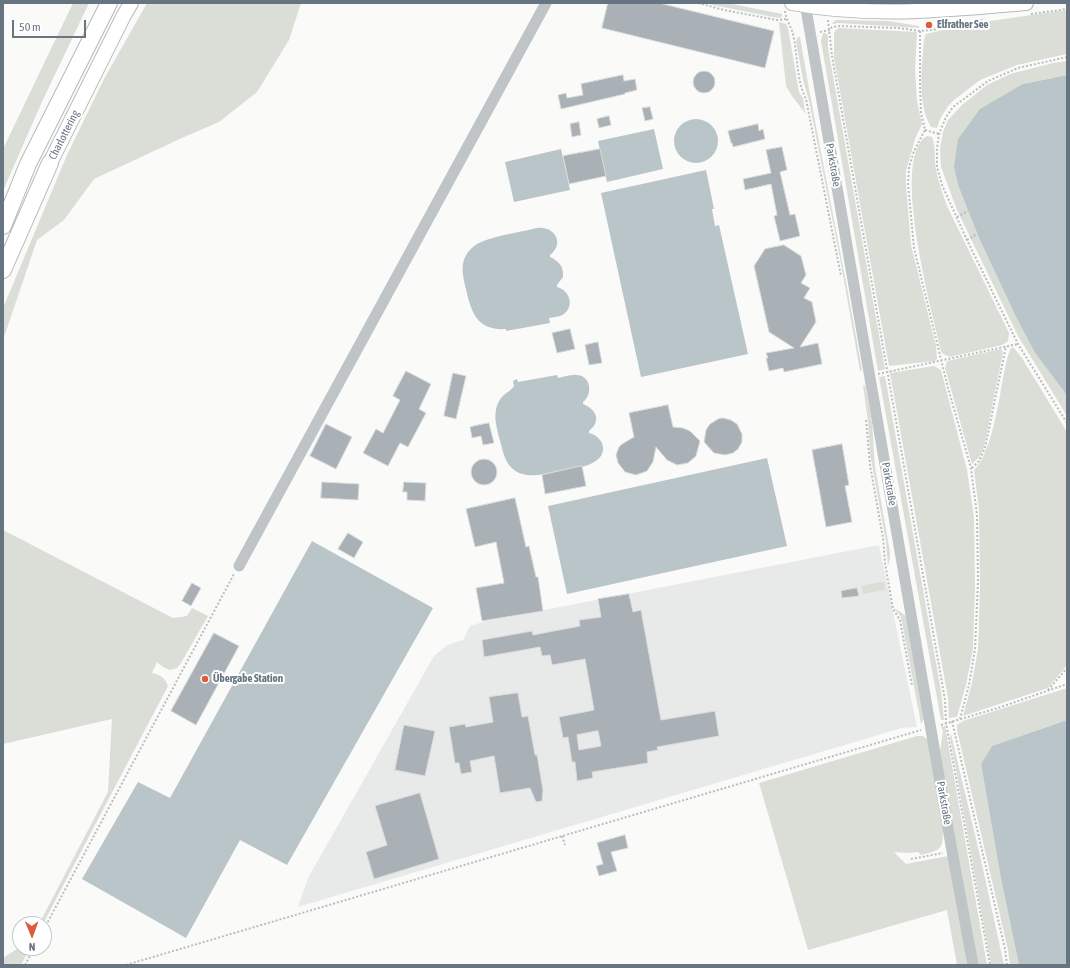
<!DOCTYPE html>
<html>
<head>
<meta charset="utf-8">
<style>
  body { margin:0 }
  #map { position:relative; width:1070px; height:968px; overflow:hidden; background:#fafaf8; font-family:"Asap Condensed",sans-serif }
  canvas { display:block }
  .frame { position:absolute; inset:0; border:4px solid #667581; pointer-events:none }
  .north { position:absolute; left:12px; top:916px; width:40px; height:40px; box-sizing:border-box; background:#fff; border:1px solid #c2c8cd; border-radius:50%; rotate:179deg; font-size:11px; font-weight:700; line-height:16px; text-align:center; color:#667581 }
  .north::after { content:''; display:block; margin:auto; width:14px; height:18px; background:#d95d38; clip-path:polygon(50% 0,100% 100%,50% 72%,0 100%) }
  .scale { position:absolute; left:12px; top:20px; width:74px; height:18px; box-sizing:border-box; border:2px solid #667581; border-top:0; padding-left:5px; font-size:12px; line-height:14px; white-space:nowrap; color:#667581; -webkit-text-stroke:3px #fff; paint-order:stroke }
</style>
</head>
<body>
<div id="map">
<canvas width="1070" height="968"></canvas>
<div class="frame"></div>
<div class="north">N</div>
<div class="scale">50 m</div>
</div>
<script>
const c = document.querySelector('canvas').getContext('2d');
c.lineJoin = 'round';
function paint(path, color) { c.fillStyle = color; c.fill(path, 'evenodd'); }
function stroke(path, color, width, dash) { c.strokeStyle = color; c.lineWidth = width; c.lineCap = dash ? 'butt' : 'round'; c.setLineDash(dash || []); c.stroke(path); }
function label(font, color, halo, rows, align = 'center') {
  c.font = font + ' "Asap Condensed",sans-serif'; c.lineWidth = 4; c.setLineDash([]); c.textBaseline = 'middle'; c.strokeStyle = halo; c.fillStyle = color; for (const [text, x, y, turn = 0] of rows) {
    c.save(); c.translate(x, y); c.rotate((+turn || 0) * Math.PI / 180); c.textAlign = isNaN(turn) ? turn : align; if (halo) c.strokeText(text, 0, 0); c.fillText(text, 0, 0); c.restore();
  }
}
const built = new Path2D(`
  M 879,545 L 917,727 L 902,728 L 298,907 L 308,878 L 434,656 L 447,645 L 463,640 L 470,626 L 483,622 Z`);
const green = new Path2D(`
  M 73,3 L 89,3 L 41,104 L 3,191 L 3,149 Z
  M 147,3 L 301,3 L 289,40 L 257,92 L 219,122 L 184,137 L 94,179 L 64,220 L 37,240 L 3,340 L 3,308 L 67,155 L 104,79 Z
  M 703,3 L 727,3 L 782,14 L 782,16 L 780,18 L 773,17 Z
  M 1067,10 L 1067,54 L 1017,65 L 980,80 L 954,100 L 948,106 L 940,119 L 937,128 L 931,127 C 917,103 922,66 924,39 L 926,34 L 969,24 Z
  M 836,20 L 888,21 L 919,26 L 919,28 L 838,23 L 833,24 L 832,23 Z
  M 779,22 L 786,24 L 788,28 L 799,92 L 803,98 L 805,113 L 792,96 L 786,86 Z
  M 839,28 L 917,32 L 915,71 L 917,101 L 922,124 L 915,139 L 910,157 L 906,171 L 906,185 L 911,245 L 936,346 L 937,359 L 935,361 L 889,366 L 834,58 L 834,33 L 836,30 Z
  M 823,33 L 825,33 L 828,35 L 828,48 L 885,369 L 878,371 L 821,41 Z
  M 798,37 L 800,37 C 819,149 843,259 862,370 L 860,371 L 840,258 L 809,101 L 803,80 L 796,41 Z
  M 1067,61 L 1067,75 L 1023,84 L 954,167 L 958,185 L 979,238 L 1016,317 L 1035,353 L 1063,390 L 1067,397 L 1067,416 L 1018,336 L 957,210 L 941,167 L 940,149 L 943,132 L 948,120 L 962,105 L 987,85 L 1010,74 L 1053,63 Z
  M 927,136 L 932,137 C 936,147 934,159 936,169 C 938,182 943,194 947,206 L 1009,333 L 1008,341 L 1002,345 L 950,357 L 943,354 L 941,351 C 933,315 889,157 927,136 Z
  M 1012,347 L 1014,348 L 1022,358 L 1067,432 L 1067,665 L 1048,688 L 963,716 L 972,683 L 978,649 L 980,587 L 979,509 L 974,470 C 992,453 999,399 1004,373 C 1006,365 1007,354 1012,347 Z
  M 1001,349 L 1003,352 L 984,447 L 980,456 L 972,464 L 945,368 L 947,361 Z
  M 934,366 L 941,370 L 967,470 L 974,517 L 975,587 L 973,649 L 966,685 L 957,717 L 949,718 L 948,698 L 890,373 Z
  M 885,376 L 941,691 L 944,720 L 941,720 L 879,377 Z
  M 863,385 L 865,385 L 872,422 L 875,467 L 890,552 L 890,558 L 888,566 L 886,542 L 870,453 L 868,422 Z
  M 3,530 L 173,618 L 187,616 L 192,608 L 208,616 L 181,663 L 177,668 L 170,670 L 163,667 L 157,662 L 152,673 C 160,675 165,677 168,686 L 43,924 L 39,924 L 108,792 L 112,719 L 3,744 Z
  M 880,582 L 884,582 L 885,590 L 863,594 L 861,586 Z
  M 894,608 L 905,615 L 907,619 L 925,717 L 921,724 L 901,617 Z
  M 1067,688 L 1067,720 L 992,746 L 981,764 L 1001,879 L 1019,965 L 1010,965 L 1008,950 L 957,730 L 957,725 L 963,721 Z
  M 945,726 L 987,965 L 977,965 L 940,752 L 943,731 L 941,727 Z
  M 951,734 L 981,860 L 1004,965 L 991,965 L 950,737 Z
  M 917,736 L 923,736 L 928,740 L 943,829 C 943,850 941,850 921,855 L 918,852 L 907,853 L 894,852 L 906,864 L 948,856 L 969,965 L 957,965 L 947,910 L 808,950 L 759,783 Z
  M 20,947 L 30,948 L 21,965 L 3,965 L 3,958 Z`);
const water = new Path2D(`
  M 1067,75 L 1067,397 L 1063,390 L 1035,353 L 1016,317 L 979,238 L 958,185 L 954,167 L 958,139 L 980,109 L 1023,84 Z
  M674 141a22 22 0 1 1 44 0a22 22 0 1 1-44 0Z
  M 654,129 L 663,169 L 607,182 L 598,141 Z
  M 561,149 L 570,190 L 514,202 L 505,162 Z
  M 706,170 L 714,209 L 712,209 L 715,226 L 719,225 L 748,354 L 641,377 L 601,193 Z
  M 537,228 C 555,226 565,244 550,255 L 550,257 C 559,261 564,267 563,277 L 557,285 L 557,287 C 569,290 575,305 564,314 C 560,317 554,317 549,318 L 550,323 L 506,331 L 506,329 C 477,331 471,312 466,289 C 462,273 459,259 473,247 C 483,237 522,232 537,228 Z
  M 557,375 L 558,378 C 564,377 571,374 577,375 C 591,376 593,394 583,402 L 583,404 C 596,409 602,421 589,431 L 589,433 C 602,436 609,451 597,460 C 589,467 575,468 565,470 C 537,476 510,484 502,448 C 498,432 490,413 501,398 C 505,393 511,391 514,386 L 513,381 L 517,379 L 518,382 Z
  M 767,458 L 787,546 L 567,594 L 548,506 Z
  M 312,541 L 433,608 L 287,865 L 240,840 L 186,938 L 82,879 L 138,782 L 170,798 Z
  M 1067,720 L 1067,965 L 1019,965 L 1001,879 L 981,764 L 992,746 Z`);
const building = new Path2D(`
  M 608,3 L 659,3 L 774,31 L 765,68 L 602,28 Z
  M693 82a11 11 0 1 1 22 0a11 11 0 1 1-22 0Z
  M 623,75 L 624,81 L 635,79 L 637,90 L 625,93 L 625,94 L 561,109 L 558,95 L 566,93 L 567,98 L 583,95 L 581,84 Z
  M 650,107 L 653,119 L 645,121 L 642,108 Z
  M 609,116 L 611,125 L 599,128 L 597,119 Z
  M 579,122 L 581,135 L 572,137 L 570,124 Z
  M 758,124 L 759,131 L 763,129 L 765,139 L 733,147 L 732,143 L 731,143 L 728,131 Z
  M 782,147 L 787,170 L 780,172 L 790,215 L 795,214 L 800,236 L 780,241 L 774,216 L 777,215 L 771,184 L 745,190 L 743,179 L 771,173 L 766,150 Z
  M 600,149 L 606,176 L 569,184 L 563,156 Z
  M 784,245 L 801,256 L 806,275 L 801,283 L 810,288 L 804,298 L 812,302 L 816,322 L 800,347 L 818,343 L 822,364 L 784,372 L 783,368 L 769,371 L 766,358 L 768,358 L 766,353 L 794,348 L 769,332 L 754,266 L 765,249 Z
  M 570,329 L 575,349 L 557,353 L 552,333 Z
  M 598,342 L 602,363 L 589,365 L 585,345 Z
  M 406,371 L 431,384 L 419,409 L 426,413 L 408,447 L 400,443 L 388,466 L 363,453 L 376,429 L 383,433 L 400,400 L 393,396 Z
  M 453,373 L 466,376 L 456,419 L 444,416 Z
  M 668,405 L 673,427 L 683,428 L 690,431 L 700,441 L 696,456 L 688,463 L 677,465 L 667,460 L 656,447 L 653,462 L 647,471 L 636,475 L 625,472 L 618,463 L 616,455 L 619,447 L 622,444 L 634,437 L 629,413 Z
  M 723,418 L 731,420 L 737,424 L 742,434 L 742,442 L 738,449 L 733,453 L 725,455 L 714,453 L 704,442 L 706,430 L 710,424 L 718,419 Z
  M 489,423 L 494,443 L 483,445 L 481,436 L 472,438 L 470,427 Z
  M 326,424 L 352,437 L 336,469 L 310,456 Z
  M 842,444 L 849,485 L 845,486 L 852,522 L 826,527 L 812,450 Z
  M471 472a13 13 0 1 1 26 0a13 13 0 1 1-26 0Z
  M 582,466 L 586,486 L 545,494 L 542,475 Z
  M 322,482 L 359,484 L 358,500 L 321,498 Z
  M 404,482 L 426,483 L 425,501 L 407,500 L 407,492 L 403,492 Z
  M 515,498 L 526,547 L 529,546 L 536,577 L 538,577 L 543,611 L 482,621 L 476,588 L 504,583 L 496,542 L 475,547 L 466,509 Z
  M 348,533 L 363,542 L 354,558 L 338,549 Z
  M 192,583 L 201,588 L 191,606 L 182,601 Z
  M 857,588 L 859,596 L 842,598 L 841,591 Z
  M 629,594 L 633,612 L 641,610 L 661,720 L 715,711 L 719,736 L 657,747 L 658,750 L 647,752 L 648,763 L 592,772 L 593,778 L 577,781 L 575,762 L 572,762 L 568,737 L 563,738 L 559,717 L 594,710 L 585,659 L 552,665 L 550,655 L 542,656 L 540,647 L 484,657 L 482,640 L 532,631 L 533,635 L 580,626 L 579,620 L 601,617 L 598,599 ZM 598,731 L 601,746 L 579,750 L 577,735 Z
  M 214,633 L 239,646 L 196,725 L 171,711 Z
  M 518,693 L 522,717 L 528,716 L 535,755 L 537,755 L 543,790 L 542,801 L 536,802 L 530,788 L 500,793 L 494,756 L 470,761 L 472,772 L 461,774 L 459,763 L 455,763 L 449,727 L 465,724 L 466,727 L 493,722 L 489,697 Z
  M 404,725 L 435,731 L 425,776 L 395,770 Z
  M 420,793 L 439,859 L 374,879 L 366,852 L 387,845 L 375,806 Z
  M 625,835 L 628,848 L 611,852 L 617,871 L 599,876 L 596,866 L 603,864 L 597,843 Z`);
const path = new Path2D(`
  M 698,3 L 724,10 L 777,20 L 786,19
  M 785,11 C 786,20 791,26 793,34 C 798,56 796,79 806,99 L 841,276
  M 1031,14 L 1067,9
  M 828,20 L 832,56 L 945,700 L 946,723 L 990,965
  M 920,31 L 920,83 L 921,113 L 925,130 L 914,151 L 909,167 L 908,184 L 914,248 L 948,388 L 971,468 L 977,515 L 978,582 L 975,649 L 969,685 L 960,719
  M 820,32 L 830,30 L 832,27 L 840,26 L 898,28 L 920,31 L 940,29 L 983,20
  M 1067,57 L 1018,68 L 988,81 L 953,107 L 946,117 L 939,134 L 937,149 L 937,167 L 942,185 L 967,240 L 1018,344 L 1067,423
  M 925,130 L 939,134
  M 957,217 L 968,211
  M 967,240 L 977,234
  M 878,374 L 1018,344
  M 866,420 L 870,465 L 883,538 L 885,563 L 893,609 L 900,620 L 912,686
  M 972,468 L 979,461 L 985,448 L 1006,346
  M 1048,690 L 1067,668
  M 952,721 L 1005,949 L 1007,965
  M 941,725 L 1001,707 L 1067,684
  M 562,836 L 565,845
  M 911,859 L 943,853
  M 44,929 L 234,574
  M 25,965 L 34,948
  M 126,965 L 921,730`);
const minor = new Path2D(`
  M 805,3 L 952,851 L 973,965
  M 239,566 L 546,3`);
const major = new Path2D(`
  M 792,3 C 872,18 946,10 1026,3
  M 50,163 L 123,17 L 131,3`);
const highway = new Path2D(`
  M 3,226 L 28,164 L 109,3
  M 3,270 L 50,163`);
const markers = [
  [929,25,4,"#d95d38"],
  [205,679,4,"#d95d38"]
];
const poiNames = [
  ["Elfrather See",937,25],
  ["Übergabe Station",213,679]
];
const streetNames = [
  ["Charlottering",64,135,-63],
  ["Parkstraße",833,165,80],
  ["Parkstraße",889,484,80],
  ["Parkstraße",944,803,80]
];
paint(built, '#e8e9e9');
paint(green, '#daded7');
paint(water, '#bac5c9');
paint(building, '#a9b1b7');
stroke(building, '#dcdcda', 1);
stroke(major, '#b5babe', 16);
stroke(highway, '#b5b9bc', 18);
stroke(path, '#babdc0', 2, [2, 2]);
stroke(minor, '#bfc4c7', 11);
stroke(major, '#fff', 14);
stroke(highway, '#fff', 16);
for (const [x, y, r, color] of markers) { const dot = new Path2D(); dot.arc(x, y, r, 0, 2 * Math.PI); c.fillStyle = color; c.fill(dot); stroke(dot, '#fff', 1.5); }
label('bold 11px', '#667581', '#fff', poiNames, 'left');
label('11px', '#667581', '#fff', streetNames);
</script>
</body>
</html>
